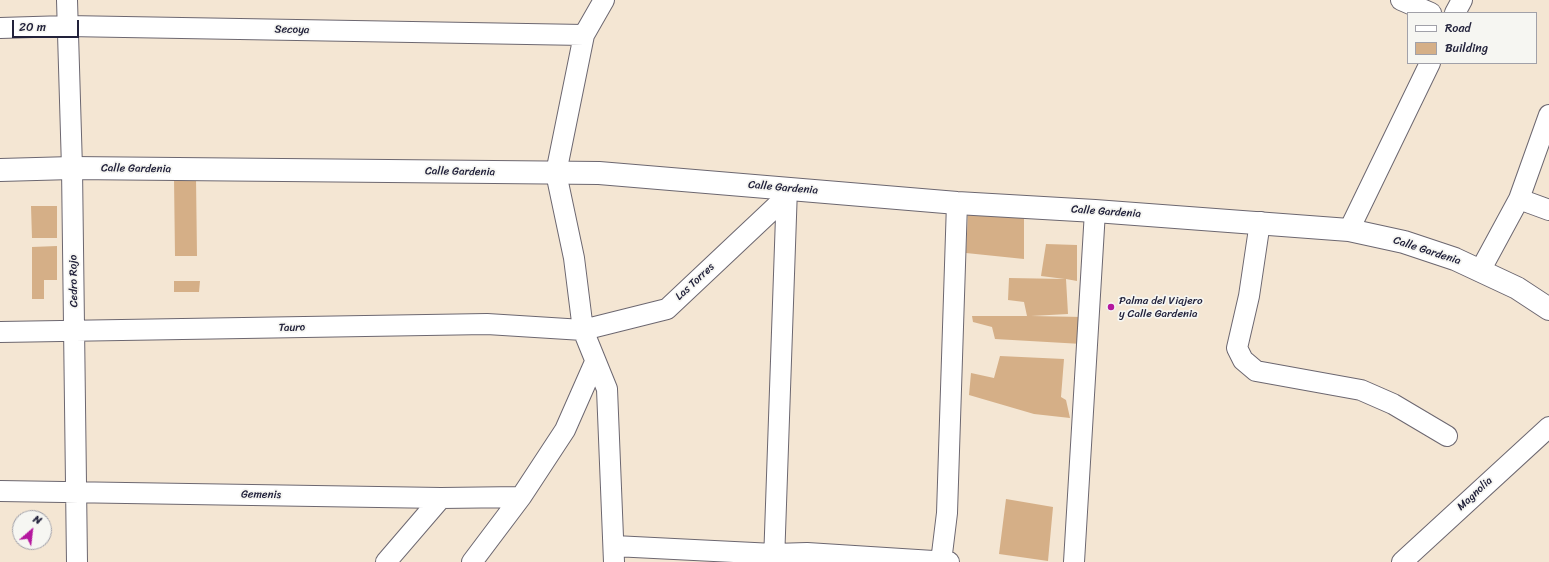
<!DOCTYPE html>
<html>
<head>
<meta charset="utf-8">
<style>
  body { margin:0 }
  #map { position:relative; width:1549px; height:562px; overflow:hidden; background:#f4e6d3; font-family:Sriracha,sans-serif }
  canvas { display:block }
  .legend { position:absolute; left:1407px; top:12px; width:130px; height:52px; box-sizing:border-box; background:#f6f6f2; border:1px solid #a1a1a9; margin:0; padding:5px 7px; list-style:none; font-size:12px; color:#22223b }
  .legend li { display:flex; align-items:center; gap:8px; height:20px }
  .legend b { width:20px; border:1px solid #a1a1a9 }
  .north { position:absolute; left:12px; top:510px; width:40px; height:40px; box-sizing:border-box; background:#f6f6f2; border:1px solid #a1a1a9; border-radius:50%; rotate:28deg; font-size:11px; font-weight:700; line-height:16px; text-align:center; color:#22223b }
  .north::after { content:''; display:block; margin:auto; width:14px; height:18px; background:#b5179e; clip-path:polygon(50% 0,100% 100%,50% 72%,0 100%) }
  .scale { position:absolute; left:12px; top:20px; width:67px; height:18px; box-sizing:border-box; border:2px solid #22223b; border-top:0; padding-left:5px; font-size:12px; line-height:14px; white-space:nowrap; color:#22223b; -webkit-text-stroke:3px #f6f6f2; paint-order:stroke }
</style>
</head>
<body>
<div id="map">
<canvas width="1549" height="562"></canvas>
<ul class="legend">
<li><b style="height:5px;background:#fff"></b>Road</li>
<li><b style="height:11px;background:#d5af87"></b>Building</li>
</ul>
<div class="north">N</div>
<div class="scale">20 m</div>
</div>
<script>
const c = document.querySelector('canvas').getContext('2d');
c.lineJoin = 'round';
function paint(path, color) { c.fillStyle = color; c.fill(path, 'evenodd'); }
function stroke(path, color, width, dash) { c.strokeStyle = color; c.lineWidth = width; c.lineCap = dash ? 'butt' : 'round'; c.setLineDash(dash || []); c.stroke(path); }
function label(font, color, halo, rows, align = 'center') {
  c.font = font + ' Sriracha,sans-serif'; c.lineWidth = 3.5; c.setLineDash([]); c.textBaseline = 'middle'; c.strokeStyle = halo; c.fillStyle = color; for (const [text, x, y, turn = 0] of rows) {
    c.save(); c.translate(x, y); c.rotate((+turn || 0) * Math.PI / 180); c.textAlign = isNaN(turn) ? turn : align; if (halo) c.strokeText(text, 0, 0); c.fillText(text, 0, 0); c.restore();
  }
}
const building = new Path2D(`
  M 174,178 L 196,178 L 197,256 L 175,256 Z
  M 31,206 L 57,206 L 57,238 L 32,238 Z
  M 968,214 L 1024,218 L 1024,259 L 966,253 Z
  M 1046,244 L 1077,245 L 1077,281 L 1066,279 L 1068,314 L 1031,316 L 1083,317 L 1082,344 L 995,339 L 992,327 L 973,322 L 972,316 L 1027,316 L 1024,302 L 1008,300 L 1009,278 L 1065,279 L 1041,276 Z
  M 57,246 L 57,280 L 44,280 L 44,299 L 32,299 L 32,247 Z
  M 174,281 L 200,281 L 199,292 L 174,292 Z
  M 1000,356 L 1064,359 L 1061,397 L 1066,400 L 1070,418 L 1034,414 L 969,395 L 971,373 L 994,378 Z
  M 1006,499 L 1053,507 L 1048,561 L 999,554 Z`);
const minor = new Path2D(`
  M 67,0 L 72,168 L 77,562
  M 604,0 L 584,35 L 556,173 L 574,258 L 583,330 L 607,389 L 614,562
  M 1401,0 L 1431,13
  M 1455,13 L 1462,0
  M 0,28 L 67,26 L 584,35
  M 1519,199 L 1549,210
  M 1260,222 L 1249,296 L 1237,348 L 1243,360 L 1256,371 L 1361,390 L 1393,404 L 1447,436
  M 1349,230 L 1430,63
  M 1480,271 L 1519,199 L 1549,115
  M 0,332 L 487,324 L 583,330 L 667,309 L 787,196
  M 0,491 L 441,498 L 521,497
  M 614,546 L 774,554 L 807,553 L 949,562
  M 386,562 L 441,498
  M 472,562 L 521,497 L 565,430 L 595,362
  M 774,562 L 787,188
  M 941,562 L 947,513 L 957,203
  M 1074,562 L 1095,211
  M 1402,562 L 1549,427`);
const tertiary = new Path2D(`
  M 0,170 L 72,168 L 599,173 L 957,203 L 1095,211 L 1349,230 L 1404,242 L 1455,259 L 1517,288 L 1549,309`);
const markers = [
  [1111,307,4,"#b5179e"]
];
const streetNames = [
  ["Secoya",292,30,1],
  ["Calle Gardenia",136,169,1],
  ["Calle Gardenia",460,172,1],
  ["Calle Gardenia",783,188,5],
  ["Calle Gardenia",1106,212,4],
  ["Calle Gardenia",1427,251,18],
  ["Cedro Rojo",74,281,-91],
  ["Las Torres",695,282,-43],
  ["Tauro",292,328,-1],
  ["Magnolia",1475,494,-43],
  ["Gemenis",261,495,1]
];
const poiNames = [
  ["Palma del Viajero",1119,301],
  ["y Calle Gardenia",1119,314]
];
paint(building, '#d5af87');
stroke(minor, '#6c6770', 22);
stroke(tertiary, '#6c6770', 24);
stroke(minor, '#fff', 20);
stroke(tertiary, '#fff', 22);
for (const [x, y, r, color] of markers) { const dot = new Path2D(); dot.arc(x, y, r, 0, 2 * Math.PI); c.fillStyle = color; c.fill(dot); stroke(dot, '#f6f6f2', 1.5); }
label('11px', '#22223b', '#f6f6f2', streetNames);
label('11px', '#22223b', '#f6f6f2', poiNames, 'left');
</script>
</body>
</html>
